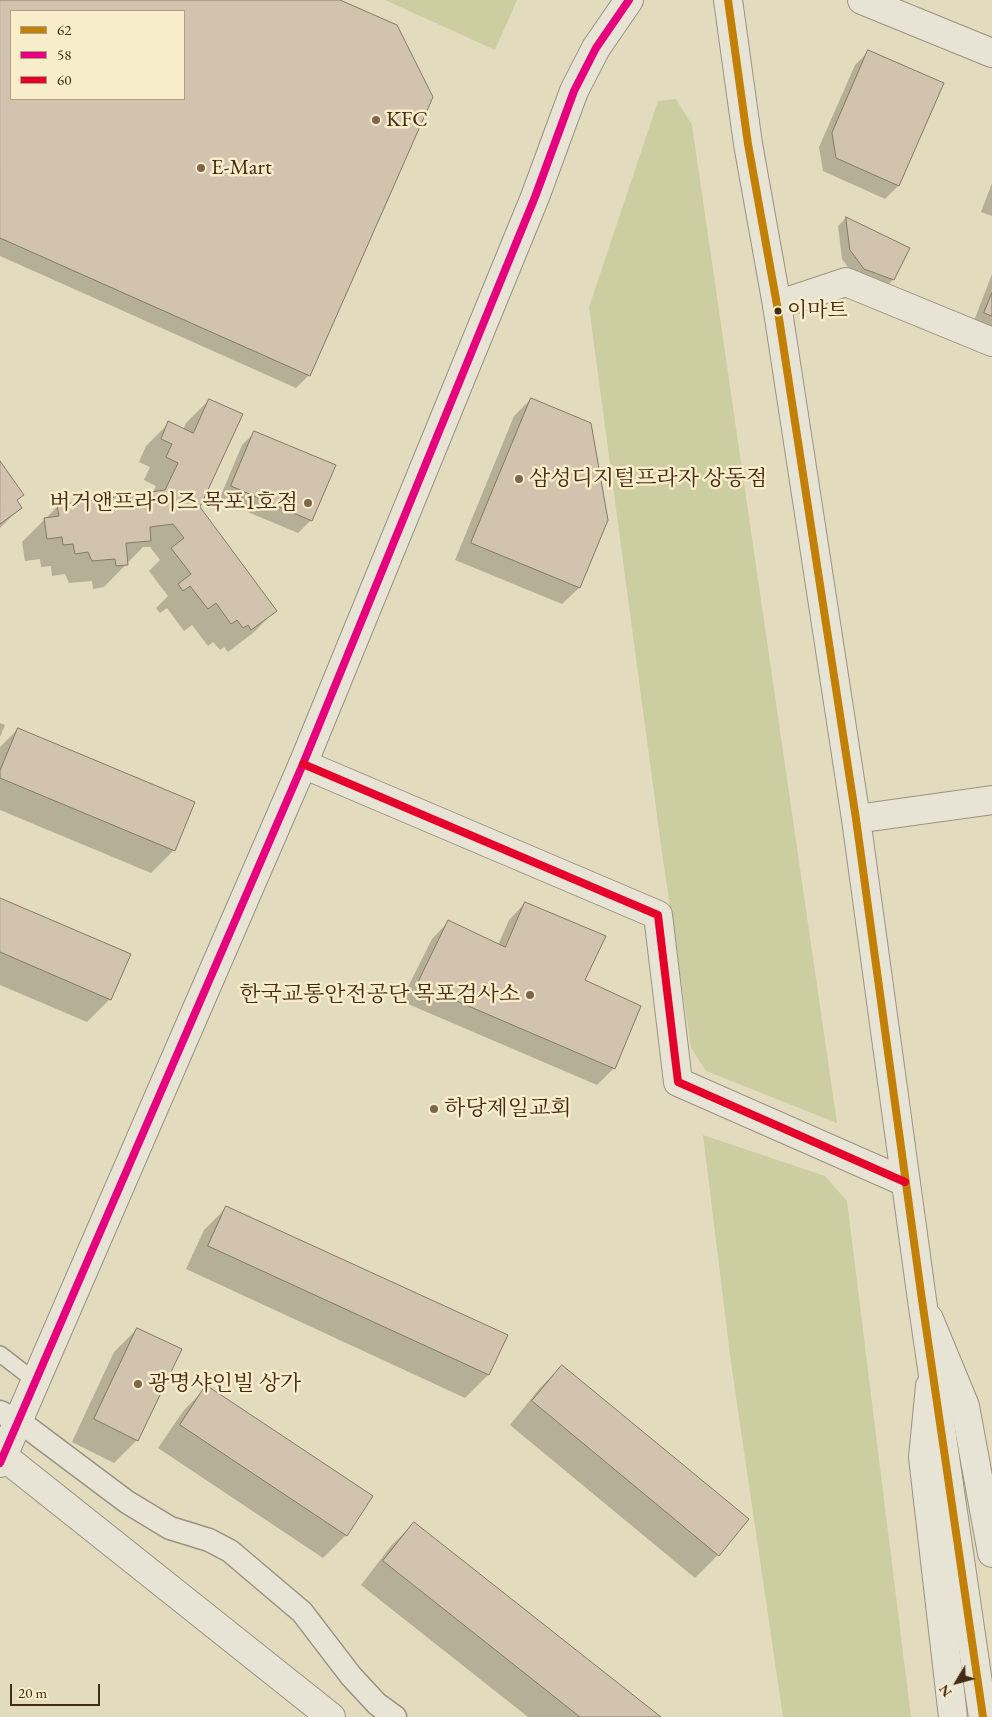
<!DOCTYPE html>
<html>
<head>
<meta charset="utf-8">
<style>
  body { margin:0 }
  #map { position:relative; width:992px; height:1717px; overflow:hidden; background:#e3dbbe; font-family:"EB Garamond",serif }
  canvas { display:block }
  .legend { position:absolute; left:10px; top:10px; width:175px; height:90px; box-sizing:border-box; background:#f7edcb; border:1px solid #b09f81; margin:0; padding:6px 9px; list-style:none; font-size:15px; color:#452912 }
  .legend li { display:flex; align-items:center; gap:10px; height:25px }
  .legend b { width:25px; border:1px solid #b09f81 }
  .north { position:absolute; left:932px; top:1657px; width:50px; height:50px; -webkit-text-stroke:4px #f7edcb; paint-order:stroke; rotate:233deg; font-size:14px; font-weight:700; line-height:20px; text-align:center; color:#452912 }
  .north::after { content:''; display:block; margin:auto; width:18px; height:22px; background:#452912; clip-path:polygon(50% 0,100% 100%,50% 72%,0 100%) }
  .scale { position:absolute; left:10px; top:1684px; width:90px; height:22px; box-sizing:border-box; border:2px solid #452912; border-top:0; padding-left:6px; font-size:15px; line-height:18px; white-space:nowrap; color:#452912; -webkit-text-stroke:4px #f7edcb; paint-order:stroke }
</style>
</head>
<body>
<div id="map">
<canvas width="992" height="1717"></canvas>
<ul class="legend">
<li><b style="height:6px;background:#c28005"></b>62</li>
<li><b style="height:6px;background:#e5007d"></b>58</li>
<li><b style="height:6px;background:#e4002b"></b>60</li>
</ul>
<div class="north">N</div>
<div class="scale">20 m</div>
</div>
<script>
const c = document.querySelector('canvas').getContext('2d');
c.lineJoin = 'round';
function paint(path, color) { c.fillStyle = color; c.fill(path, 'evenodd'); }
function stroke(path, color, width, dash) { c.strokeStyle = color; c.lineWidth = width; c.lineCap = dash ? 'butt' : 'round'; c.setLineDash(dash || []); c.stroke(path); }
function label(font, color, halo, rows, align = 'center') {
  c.font = font + ' "EB Garamond","Noto Serif KR",serif'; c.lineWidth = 5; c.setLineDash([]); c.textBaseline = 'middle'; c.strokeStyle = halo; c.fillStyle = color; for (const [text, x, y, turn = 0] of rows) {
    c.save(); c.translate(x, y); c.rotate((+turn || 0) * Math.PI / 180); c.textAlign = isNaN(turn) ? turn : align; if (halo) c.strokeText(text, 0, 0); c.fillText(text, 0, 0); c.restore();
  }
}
const green = new Path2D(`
  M 385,0 L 517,0 L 495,50 Z
  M 676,99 L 692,125 L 837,1123 L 706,1071 L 691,1048 L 662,853 L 589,307 L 658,101 Z
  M 703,1135 L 825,1176 L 847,1201 L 911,1717 L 783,1717 L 731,1363 Z`);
const shadow = new Path2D(`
  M 0,0 L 337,0 L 309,375 L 296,388 L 0,256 ZM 11,11 L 184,11 L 184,99 L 11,99 Z
  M 868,52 L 898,186 L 885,199 L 823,171 L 819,147 L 855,65 Z
  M 992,183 L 992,216 L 981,212 Z
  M 846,218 L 893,280 L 884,288 L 855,277 L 842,259 L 838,226 Z
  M 992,274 L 992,334 L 972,326 Z
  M 531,399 L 579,588 L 562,604 L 455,560 L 514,416 Z
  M 209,400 L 199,507 L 275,611 L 253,633 L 228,652 L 224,647 L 220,650 L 213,642 L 208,646 L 192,625 L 184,631 L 167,608 L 160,613 L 156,608 L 168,596 L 149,571 L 160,560 L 150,547 L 143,547 L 104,587 L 93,589 L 92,581 L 69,583 L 65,574 L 52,576 L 51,566 L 41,567 L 40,559 L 25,561 L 22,542 L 58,506 L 153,493 L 156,486 L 144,480 L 150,467 L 139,462 L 146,446 L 169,423 L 183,430 L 186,423 Z
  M 255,432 L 311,520 L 298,533 L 219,500 L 242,445 Z
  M 0,463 L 23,494 L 16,501 L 20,508 L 0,528 Z
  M 0,723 L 5,725 L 0,737 Z
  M 18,729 L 174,850 L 151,873 L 0,810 L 0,747 Z
  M 0,899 L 110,999 L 87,1022 L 0,985 Z
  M 525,903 L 584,980 L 614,1068 L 597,1085 L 401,1001 L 432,939 L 448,922 L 498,945 L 509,920 Z
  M 227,1207 L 506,1335 L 488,1375 L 465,1398 L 186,1269 L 204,1230 Z
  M 137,1329 L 137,1440 L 114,1463 L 72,1442 L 114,1352 Z
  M 562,1366 L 718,1555 L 695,1578 L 510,1425 L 539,1389 Z
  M 207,1387 L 372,1496 L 346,1535 L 323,1558 L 158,1448 L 184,1410 Z
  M 414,1523 L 659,1717 L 528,1717 L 361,1585 L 391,1546 Z`);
const building = new Path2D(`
  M 0,0 L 340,0 L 397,25 L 433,97 L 310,376 L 0,238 ZM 11,11 L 184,11 L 184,99 L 11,99 Z
  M 868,50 L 944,83 L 899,186 L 836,158 L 832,133 Z
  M 846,217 L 910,248 L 894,280 L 864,269 L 850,250 Z
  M 992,293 L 992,316 L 984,313 Z
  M 531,398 L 591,423 L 608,520 L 580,588 L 471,543 Z
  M 209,399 L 243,414 L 200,507 L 277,611 L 251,630 L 248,625 L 243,628 L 237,620 L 231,624 L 216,603 L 208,609 L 190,586 L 183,591 L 178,584 L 191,574 L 171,548 L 184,538 L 173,524 L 150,527 L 151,541 L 126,543 L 128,565 L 116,566 L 115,559 L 92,561 L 88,552 L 75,554 L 73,544 L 63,545 L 62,537 L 47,539 L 44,518 L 59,516 L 57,505 L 165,490 L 178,463 L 166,457 L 172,444 L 161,439 L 168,421 L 193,433 Z
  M 254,431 L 336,465 L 312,521 L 231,486 Z
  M 0,461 L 24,495 L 17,500 L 22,508 L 0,524 Z
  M 18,728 L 195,802 L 175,851 L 0,778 L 0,771 Z
  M 0,898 L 131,954 L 111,1000 L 0,952 Z
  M 525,902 L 606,936 L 585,980 L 641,1006 L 615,1069 L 417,984 L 448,920 L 505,947 Z
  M 226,1206 L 508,1335 L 489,1375 L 208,1246 Z
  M 137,1328 L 182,1349 L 138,1441 L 94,1419 Z
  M 562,1365 L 749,1519 L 719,1556 L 532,1401 Z
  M 206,1385 L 373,1496 L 347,1536 L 180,1425 Z
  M 414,1522 L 661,1717 L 580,1717 L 383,1561 Z`);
const service = new Path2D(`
  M 0,1354 L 35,1381`);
const pedestrian = new Path2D(`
  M 0,1412 L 19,1421 L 127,1502 L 170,1528 L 209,1540 L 230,1551 L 302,1612 L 351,1676 L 377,1704 L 395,1717`);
const minor = new Path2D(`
  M 777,305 L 846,282 L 992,342
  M 303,764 L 658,915 L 678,1082 L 905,1182
  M 856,819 L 992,800
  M 929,1319 L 965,1406 L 992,1553
  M 930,1386 L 923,1457 L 953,1717
  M 3,1456 L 331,1717`);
const tertiary = new Path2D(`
  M 728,0 L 748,144 L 777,305 L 856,819 L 922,1300 L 983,1717
  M 862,0 L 992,53
  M 0,1463 L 303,764 L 535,197 L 574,91 L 596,48 L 629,0`);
const bus1 = new Path2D(`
  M 728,0 L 748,144 L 777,305 L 856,819 L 922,1300 L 983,1717`);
const bus2 = new Path2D(`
  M 0,1463 L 303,764 L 535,197 L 574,91 L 596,48 L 629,0`);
const bus3 = new Path2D(`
  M 303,764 L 658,915 L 678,1082 L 905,1182`);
const markers = [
  [376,120,5,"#7c674e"],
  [201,168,5,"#7c674e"],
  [778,311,4.5,"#452912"],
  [519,479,5,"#7c674e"],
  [308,503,5,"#7c674e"],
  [530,995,5,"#7c674e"],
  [434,1109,5,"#7c674e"],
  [138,1384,5,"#7c674e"]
];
const busNames = [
  ["이마트",787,311]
];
const poiNames = [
  ["KFC",386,120],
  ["E-Mart",211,168],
  ["삼성디지털프라자 상동점",529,479],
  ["버거앤프라이즈 목포1호점",298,503,"right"],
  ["한국교통안전공단 목포검사소",520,995,"right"],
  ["하당제일교회",444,1109],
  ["광명샤인빌 상가",148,1384]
];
paint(green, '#cccea2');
paint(shadow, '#0003');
paint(building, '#d2c3af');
stroke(building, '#837a69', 1);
stroke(service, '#9a927f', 18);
stroke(pedestrian, '#9a927f', 25);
stroke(minor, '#9a927f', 30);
stroke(tertiary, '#9a927f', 30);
stroke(service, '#e8e4d5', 15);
stroke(pedestrian, '#e8e4d5', 22);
stroke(minor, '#e8e4d5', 28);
stroke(tertiary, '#e8e4d5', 28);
stroke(bus1, '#c28005', 8);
stroke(bus2, '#e5007d', 8);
stroke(bus3, '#e4002b', 8);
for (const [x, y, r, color] of markers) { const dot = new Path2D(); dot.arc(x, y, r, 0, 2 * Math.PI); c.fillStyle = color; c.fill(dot); stroke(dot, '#f7edcb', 2); }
label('21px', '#452912', '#f7edcb', busNames, 'left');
label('22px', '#452912', '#f7edcb', poiNames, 'left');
</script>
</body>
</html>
